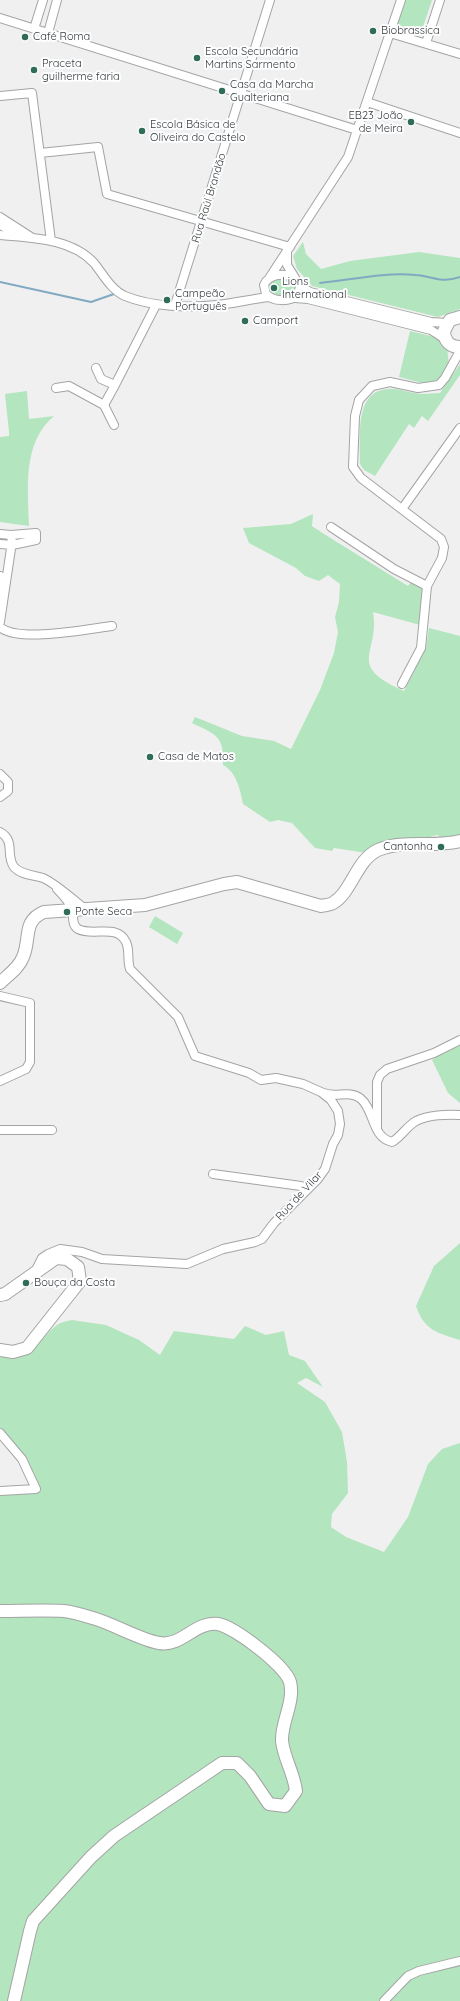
<!DOCTYPE html>
<html>
<head>
<meta charset="utf-8">
<style>
  body { margin:0 }
  canvas { display:block; background:#f0f0f1 }
</style>
</head>
<body>
<canvas width="460" height="2001"></canvas>
<script>
const c = document.querySelector('canvas').getContext('2d');
c.lineJoin = 'round';
function paint(path, color) { c.fillStyle = color; c.fill(path, 'evenodd'); }
function stroke(path, color, width, dash) { c.strokeStyle = color; c.lineWidth = width; c.lineCap = dash ? 'butt' : 'round'; c.setLineDash(dash || []); c.stroke(path); }
function label(font, color, halo, rows, align = 'center') {
  c.font = font + ' Quicksand,sans-serif'; c.lineWidth = 4; c.setLineDash([]); c.textBaseline = 'middle'; c.strokeStyle = halo; c.fillStyle = color; for (const [text, x, y, turn = 0] of rows) {
    c.save(); c.translate(x, y); c.rotate((+turn || 0) * Math.PI / 180); c.textAlign = isNaN(turn) ? turn : align; if (halo) c.strokeText(text, 0, 0); c.fillText(text, 0, 0); c.restore();
  }
}
const green = new Path2D(`
  M 406,0 L 432,0 L 421,33 L 397,25 Z
  M 303,242 L 306,254 L 321,269 L 350,261 L 419,252 L 460,258 L 460,309 L 438,317 L 312,286 L 297,269 L 293,256 Z
  M 280,278 L 291,279 L 297,286 L 294,294 C 284,298 265,298 271,282 Z
  M 410,331 L 435,337 L 447,347 L 449,365 L 441,379 L 426,384 L 399,377 Z
  M 460,364 L 460,375 L 428,421 L 422,416 L 414,428 L 409,424 L 375,476 L 364,470 L 360,464 C 361,440 353,391 388,389 C 397,388 406,392 415,393 C 423,395 432,393 440,393 Z
  M 27,391 L 29,419 L 54,416 C 22,443 28,488 29,526 L 0,522 L 0,437 L 9,436 L 9,432 L 5,394 Z
  M 313,514 L 312,526 L 324,534 L 408,586 L 411,582 L 424,589 L 420,625 L 373,612 C 380,654 345,665 404,691 L 426,648 L 429,628 L 460,636 L 460,837 L 442,839 L 438,835 L 432,836 L 428,839 L 367,853 L 334,848 L 332,851 L 315,848 L 292,823 L 278,820 L 270,822 L 243,804 C 240,789 237,773 223,765 C 224,736 217,735 192,723 L 195,717 L 242,736 L 274,741 L 291,749 L 320,690 L 334,653 L 338,632 L 335,617 L 339,602 L 340,584 L 328,575 L 319,581 L 305,576 L 296,568 L 249,543 L 243,528 L 291,524 Z
  M 155,916 L 183,933 L 177,944 L 149,927 Z
  M 460,1040 L 460,1103 L 448,1093 L 432,1060 Z
  M 460,1243 L 460,1340 C 437,1333 424,1330 416,1306 L 434,1266 Z
  M 72,1320 L 106,1325 L 139,1340 L 160,1355 L 174,1331 L 234,1339 L 245,1326 L 266,1335 L 284,1331 L 289,1355 L 305,1361 L 323,1387 L 306,1378 L 297,1383 L 325,1402 L 342,1432 L 347,1462 L 348,1493 L 332,1514 L 331,1527 L 346,1537 L 384,1552 L 408,1517 L 428,1464 L 442,1449 L 460,1443 L 460,2001 L 0,2001 L 0,1491 L 36,1489 L 28,1470 L 0,1433 L 0,1356 C 37,1360 33,1343 57,1325 C 61,1322 67,1321 72,1320 Z`);
const stream = new Path2D(`
  M 0,282 L 91,302 L 114,294
  M 320,283 C 351,280 384,272 415,275 C 434,276 440,284 460,277`);
const street = new Path2D(`
  M 0,18 L 357,130
  M 34,29 L 43,0
  M 48,33 L 57,0
  M 390,33 L 460,54
  M 426,43 L 440,0
  M 0,96 L 32,93 L 51,241
  M 367,102 L 460,133
  M 40,153 L 98,147 L 107,194 L 290,247
  M 0,217 L 31,237
  M 0,225 L 18,234
  M 0,235 C 31,238 71,238 94,263 C 103,274 111,290 125,296 C 152,307 189,308 218,305 C 235,303 252,299 269,297
  M 287,251 L 287,265 L 300,286 L 298,295 C 290,302 273,302 266,294 L 264,285 C 269,273 285,273 295,278
  M 270,277 L 348,157 L 401,0
  M 300,286 L 310,292 L 431,322 L 447,323
  M 295,298 L 308,299 L 431,330 L 445,339
  M 175,305 L 270,0
  M 96,368 L 101,379 L 115,385 L 156,305
  M 56,388 L 69,386 L 104,405
  M 114,425 L 104,405 L 115,385
  M 402,509 L 460,428
  M 331,527 L 394,569 L 427,586
  M 0,534 L 11,535 L 12,542 L 0,622
  M 0,544 L 12,545 L 36,540 L 36,533 L 11,535
  M 0,576 L 2,591
  M 0,627 C 18,643 88,629 112,626
  M 402,684 L 421,648 L 427,586 L 442,558 L 444,547 L 441,539 L 361,478 L 353,467 L 355,416 L 359,400 L 372,386 L 390,382 L 418,388 L 439,385 L 445,378 L 460,351
  M 0,774 L 8,782 L 8,791 L 0,797
  M 0,832 C 16,841 5,855 14,867 C 21,875 34,875 43,878 C 58,885 72,899 85,909
  M 0,996 L 30,1003 L 30,1062 L 26,1069 L 0,1081
  M 324,1093 C 336,1098 349,1090 360,1098 C 375,1110 371,1137 392,1142 C 401,1137 407,1126 416,1121 C 428,1115 447,1114 460,1115
  M 377,1129 L 377,1082 L 380,1075 L 387,1069 L 434,1053 L 460,1040
  M 0,1130 L 52,1130
  M 213,1174 L 301,1186 L 306,1190
  M 35,1272 L 42,1258 L 48,1254 L 60,1249 L 82,1252 L 102,1259 L 187,1264 L 223,1249 L 255,1242 L 262,1239 L 274,1223 L 317,1180 L 325,1169 L 333,1144 L 338,1135 L 340,1124 L 338,1111 L 331,1100 L 321,1092 L 303,1084 L 276,1078 L 261,1080 L 249,1073 L 195,1056 L 178,1017 L 130,969 C 127,961 130,950 126,942 C 117,923 93,937 78,929 C 71,925 74,915 72,909 C 69,901 63,895 57,889
  M 0,1433 L 22,1459 L 36,1489 L 0,1491
  M 384,2001 L 408,1976 L 419,1971 L 460,1961`);
const secondary = new Path2D(`
  M 460,317 L 450,320 L 444,331 C 444,341 450,347 460,347
  M 0,983 C 8,975 19,968 23,957 C 31,939 22,921 44,912 L 145,905 L 224,884 L 237,882 L 321,906 C 325,905 330,905 333,903 C 352,892 356,860 378,850 C 403,839 434,848 460,841
  M 0,1295 L 5,1294 L 56,1258 L 67,1259 L 78,1267 L 80,1281 L 27,1348 L 13,1352 L 0,1350
  M 0,1611 C 21,1611 43,1610 64,1611 C 74,1612 86,1616 96,1619 C 115,1625 141,1640 159,1643 C 182,1647 195,1621 218,1624 C 234,1627 285,1665 290,1682 C 295,1702 281,1722 282,1741 C 284,1759 294,1773 296,1791 L 285,1806 L 269,1804 L 250,1776 L 237,1763 L 222,1763 L 114,1836 L 91,1857 L 33,1921 L 30,1931 L 14,2001`);
const markers = [
  [373,31,4,"#306d59"],
  [25,37,4,"#306d59"],
  [197,58,4,"#306d59"],
  [34,70,4,"#306d59"],
  [222,91,4,"#306d59"],
  [411,122,4,"#306d59"],
  [142,131,4,"#306d59"],
  [274,288,4,"#306d59"],
  [167,300,4,"#306d59"],
  [245,321,4,"#306d59"],
  [150,757,4,"#306d59"],
  [441,847,4,"#306d59"],
  [67,912,4,"#306d59"],
  [26,1283,4,"#306d59"]
];
const poiNames = [
  ["Biobrassica",381,31],
  ["Café Roma",33,37],
  ["Escola Secundária",205,52],
  ["Martins Sarmento",205,65],
  ["Praceta",42,64],
  ["guilherme faria",42,77],
  ["Casa da Marcha",230,85],
  ["Gualteriana",230,98],
  ["EB23 João",403,116,"right"],
  ["de Meira",403,129,"right"],
  ["Escola Básica de",150,125],
  ["Oliveira do Castelo",150,138],
  ["Lions",282,282],
  ["International",282,295],
  ["Campeão",175,294],
  ["Português",175,307],
  ["Camport",253,321],
  ["Casa de Matos",158,757],
  ["Cantonha",433,847,"right"],
  ["Ponte Seca",75,912],
  ["Bouça da Costa",34,1283]
];
const streetNames = [
  ["Rua Raúl Brandão",209,198,-73],
  ["Rua de Vilar",299,1196,-47]
];
paint(green, '#b3e5bf');
stroke(stream, '#82a9c2', 2);
stroke(street, '#a4a4a5', 10);
stroke(secondary, '#a4a4a5', 14);
stroke(street, '#fff', 8);
stroke(secondary, '#fff', 12);
for (const [x, y, r, color] of markers) { const dot = new Path2D(); dot.arc(x, y, r, 0, 2 * Math.PI); c.fillStyle = color; c.fill(dot); stroke(dot, '#fdfeff', 1.5); }
label('11px', '#383838', '#fdfeff', poiNames, 'left');
label('11px', '#383838', '#fdfeff', streetNames);
</script>
</body>
</html>
